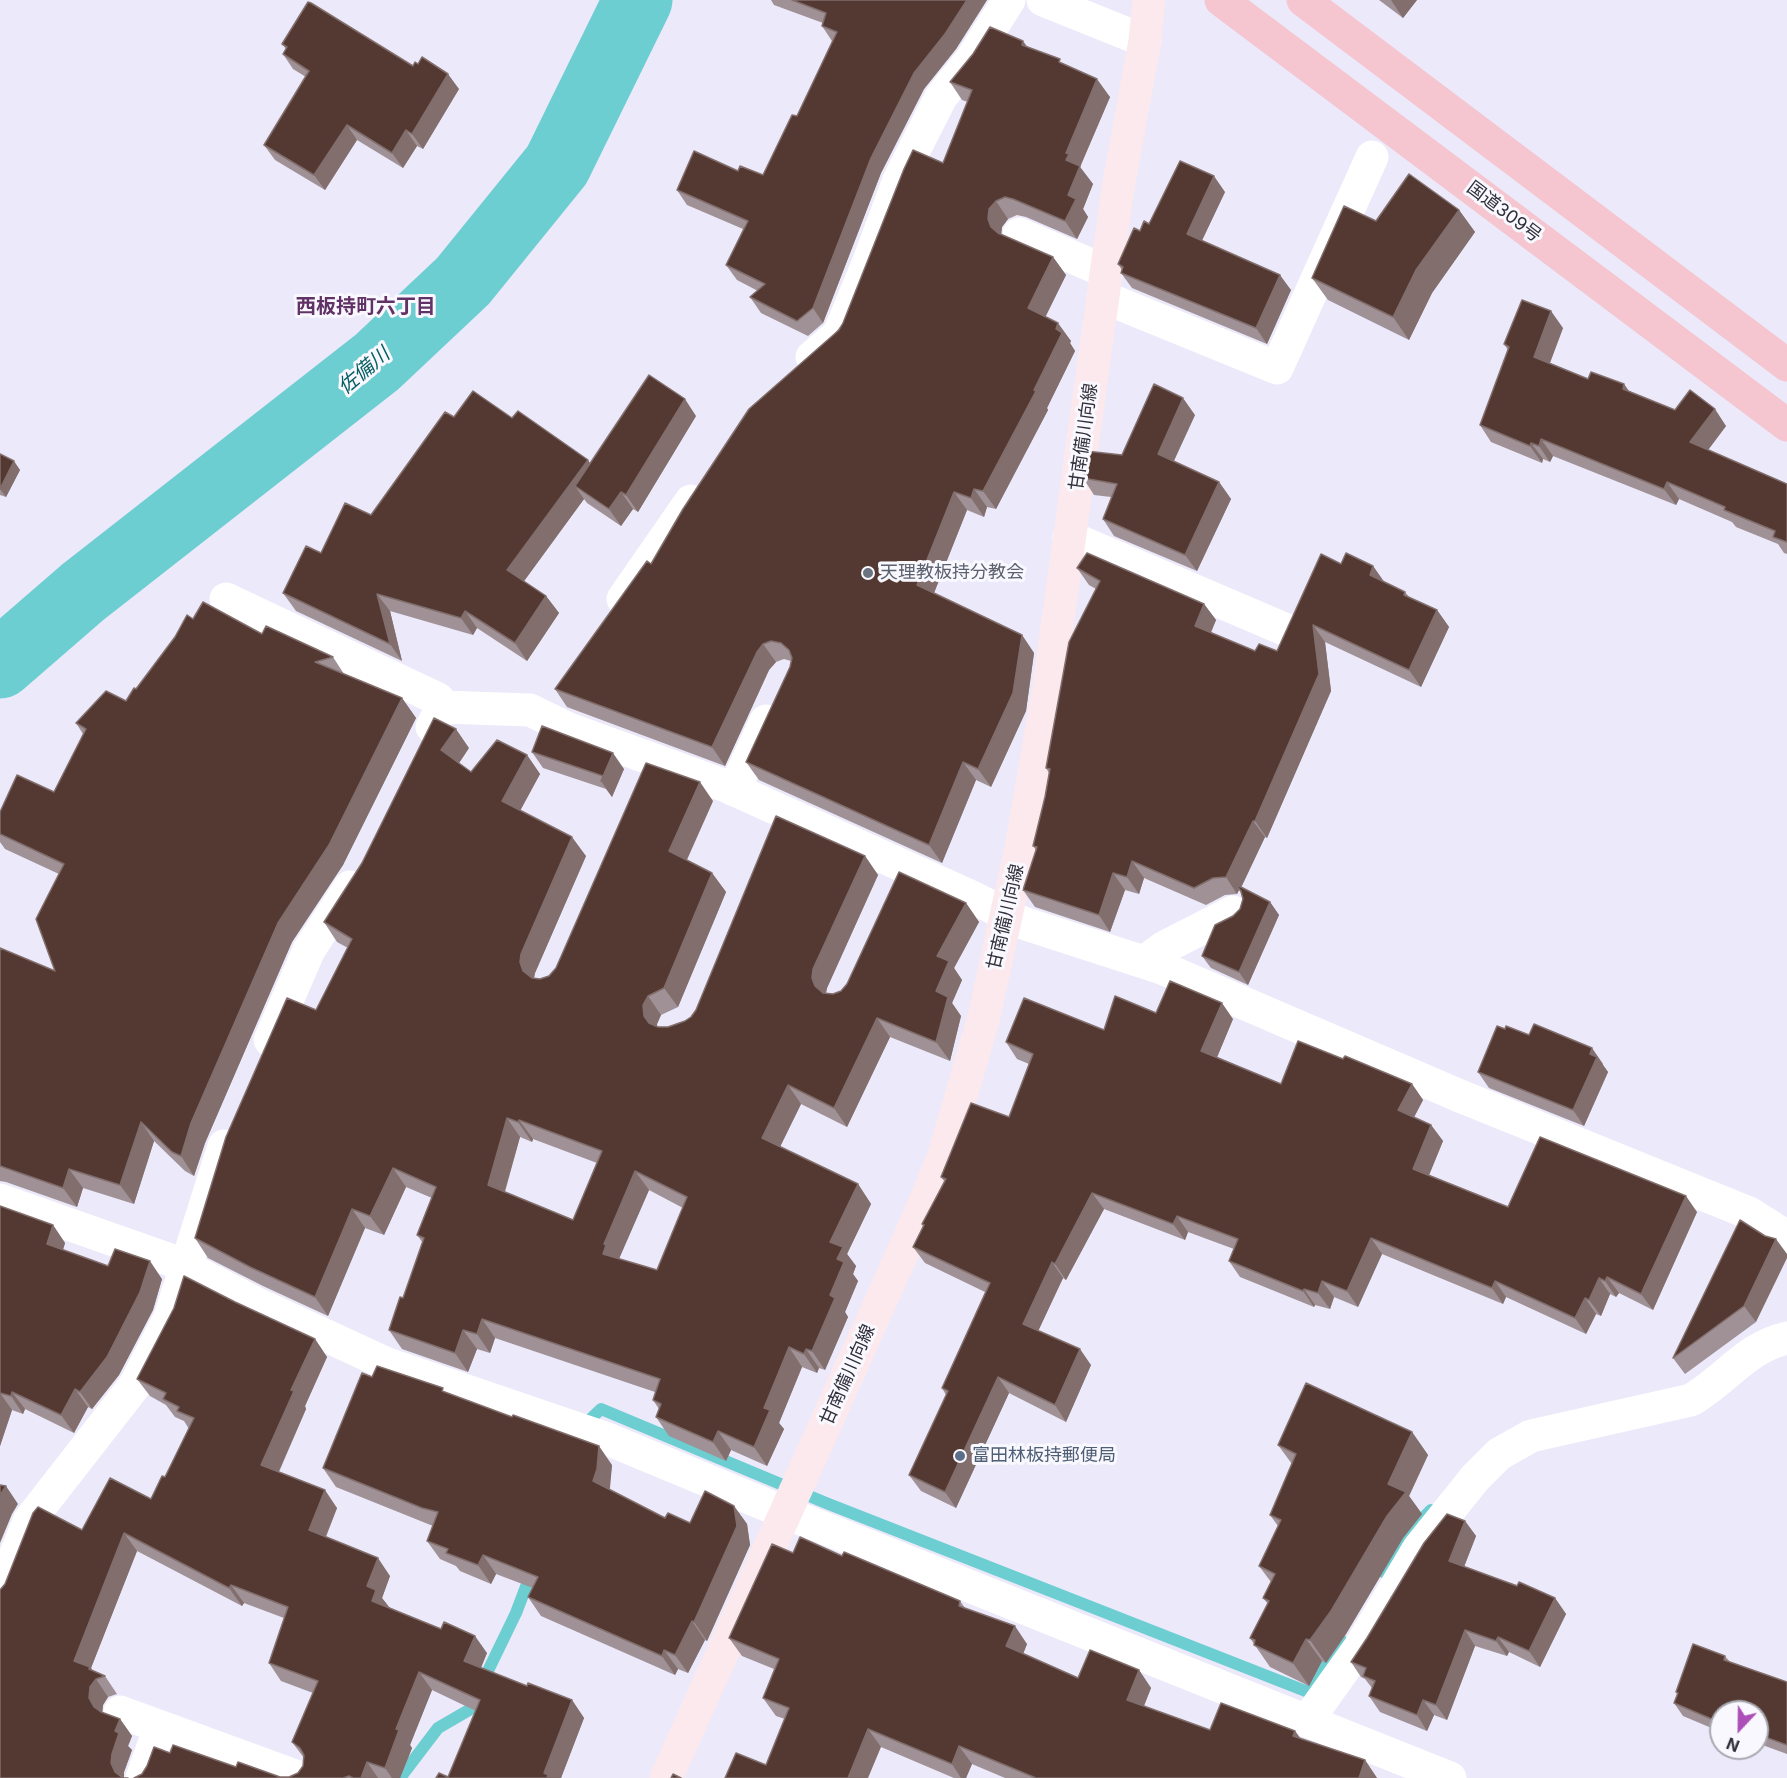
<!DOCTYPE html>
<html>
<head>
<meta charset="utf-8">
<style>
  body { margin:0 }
  #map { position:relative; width:1787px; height:1778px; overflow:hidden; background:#ebe9fa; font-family:Inter,sans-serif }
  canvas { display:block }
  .north { position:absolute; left:1709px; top:1700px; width:60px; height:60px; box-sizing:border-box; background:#f8f8fe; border:2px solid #a8a8b0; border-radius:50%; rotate:202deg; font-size:16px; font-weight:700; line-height:24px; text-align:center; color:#312f3a }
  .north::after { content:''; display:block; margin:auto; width:21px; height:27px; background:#ad4fb8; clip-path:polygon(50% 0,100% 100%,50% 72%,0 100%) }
</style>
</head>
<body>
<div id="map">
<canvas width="1787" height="1778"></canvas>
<div class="north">N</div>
</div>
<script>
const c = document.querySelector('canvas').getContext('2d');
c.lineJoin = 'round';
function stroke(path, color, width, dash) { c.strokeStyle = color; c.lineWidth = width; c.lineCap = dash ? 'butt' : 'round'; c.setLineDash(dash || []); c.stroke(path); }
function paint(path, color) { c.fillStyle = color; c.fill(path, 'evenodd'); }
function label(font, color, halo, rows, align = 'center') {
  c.font = font + ' Inter,"Noto Sans JP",sans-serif'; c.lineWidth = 6; c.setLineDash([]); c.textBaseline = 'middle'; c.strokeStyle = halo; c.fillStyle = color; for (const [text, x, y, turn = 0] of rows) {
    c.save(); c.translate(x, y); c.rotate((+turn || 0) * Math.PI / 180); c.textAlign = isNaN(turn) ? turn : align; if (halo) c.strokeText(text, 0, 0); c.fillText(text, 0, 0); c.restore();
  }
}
const stream = new Path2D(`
  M 582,1427 L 601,1409 L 826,1503 L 1308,1692 L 1341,1640
  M 1383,1572 L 1406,1535 L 1431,1510
  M 400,1778 L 438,1728 L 469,1710 L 516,1613 L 532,1571`);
const river = new Path2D(`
  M 0,664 L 83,592 L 377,362 L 463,281 L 557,165 L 638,0`);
const minor = new Path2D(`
  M 1043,0 L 1145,41
  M 1019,234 L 1107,272
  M 1103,297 L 1277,368 L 1372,157
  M 812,357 L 839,334 L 869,261 L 899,180 L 941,97 L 971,60 L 1009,0
  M 1069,537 L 1284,629
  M 226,599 L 438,699 L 442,707 L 432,727
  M 623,599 L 691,501
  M 442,707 L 530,710 L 569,729 L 726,786 L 972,897 L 1023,923 L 1162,968 L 1460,1096 L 1749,1213 L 1787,1237
  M 734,790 L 766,721
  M 1144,962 L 1163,948 L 1233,912
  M 270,1040 L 309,950 L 350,887
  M 0,1200 L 176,1262 L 255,1303 L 385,1363 L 605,1438 L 786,1513
  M 0,1594 L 29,1521 L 135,1385 L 170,1317 L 224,1146
  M 120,1712 L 298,1777
  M 1307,1721 L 1362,1644 L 1419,1548 L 1475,1478 L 1499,1454 L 1531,1436 L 1691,1400 C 1726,1380 1746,1347 1787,1338
  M 142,1778 L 160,1727`);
const tertiary = new Path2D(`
  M 786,1513 L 1450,1778`);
const secondary = new Path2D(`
  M 666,1778 L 912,1232 L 943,1158 L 967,1076 L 984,1017 L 1021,847 L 1048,692 L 1118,188 L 1145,41 L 1149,0`);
const trunk = new Path2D(`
  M 1221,0 L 1787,425
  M 1303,0 L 1787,365`);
const wall = new Path2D(`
  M 771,0 L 987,0 L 956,49 L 924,89 L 881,173 L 823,323 L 808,336 L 761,313 L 750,297 L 758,291 L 737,280 L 726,265 L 743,229 L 687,205 L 677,190 L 738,171 L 763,175 L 797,116 L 832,41 L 822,26 L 823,23 L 774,5 Z
  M 1379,0 L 1417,0 L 1403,18 Z
  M 282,44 L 413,66 L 459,89 L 423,149 L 417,146 L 403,168 L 357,140 L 325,190 L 275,160 L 264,145 L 306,77 L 293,69 L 283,54 L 286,49 Z
  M 1028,47 L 1064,64 L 1110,97 L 1080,167 L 1093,184 L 1083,209 L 1088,217 L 1077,239 L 1026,217 L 1017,215 L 1008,219 L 1002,227 L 1001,234 L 1053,257 L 1066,275 L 1045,317 L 1071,341 L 1070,343 L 1075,351 L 1047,408 L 1048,410 L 996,509 L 987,507 L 984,517 L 967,510 L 934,593 L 1022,635 L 1034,653 L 1026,711 L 991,787 L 976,780 L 942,863 L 759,780 L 746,762 L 790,667 L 791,661 L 784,659 L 776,662 L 769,670 L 725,766 L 567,707 L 555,689 L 651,564 L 843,323 L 943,163 L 968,102 L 962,100 L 950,82 Z
  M 1225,192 L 1202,240 L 1291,290 L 1267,344 L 1132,288 L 1121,273 L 1122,270 L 1118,264 L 1140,231 L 1149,224 Z
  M 1459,210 L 1475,232 L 1432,293 L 1409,340 L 1328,300 L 1312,278 L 1376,221 Z
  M 1563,328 L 1550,363 L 1588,379 L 1630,392 L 1675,410 L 1726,426 L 1708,450 L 1787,484 L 1787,554 L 1784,553 L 1778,544 L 1736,527 L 1732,522 L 1679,499 L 1676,505 L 1553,456 L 1550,462 L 1543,459 L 1542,463 L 1491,442 L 1480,425 L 1508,350 L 1504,344 Z
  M 1195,415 L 1174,461 L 1219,482 L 1231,499 L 1197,571 L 1114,536 L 1103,519 L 1111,497 L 1094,495 L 1083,478 Z
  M 696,416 L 638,512 L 633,509 L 621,526 L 587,503 L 584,499 L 524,581 L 546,596 L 559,613 L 527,661 L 477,628 L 473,635 L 390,611 L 402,661 L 296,611 L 283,593 L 321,553 L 371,515 L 512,418 L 590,464 Z
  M 0,454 L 20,470 L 6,497 L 0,495 Z
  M 1341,564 L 1373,566 L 1384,582 L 1405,592 L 1409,597 L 1437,610 L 1449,627 L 1421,687 L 1325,642 L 1331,691 L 1267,838 L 1265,837 L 1241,887 L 1270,902 L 1279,915 L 1248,985 L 1211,968 L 1202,956 L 1233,916 L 1240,909 L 1243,899 L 1241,893 L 1239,890 L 1237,894 L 1225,895 L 1206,905 L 1144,878 L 1139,894 L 1125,890 L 1110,932 L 1035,907 L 1023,890 L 1036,850 L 1033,846 L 1045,797 L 1049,773 L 1046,768 L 1096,589 L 1089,585 L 1077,568 L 1204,604 L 1216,620 L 1211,633 L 1255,651 L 1277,651 Z
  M 193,619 L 262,634 L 333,657 L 344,674 L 402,698 L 416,718 L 343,865 L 292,942 L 205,1143 L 194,1176 L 185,1171 L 154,1141 L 134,1204 L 83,1188 L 77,1207 L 6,1182 L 0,1181 L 0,948 L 55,971 L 59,874 L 5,849 L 0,842 L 0,812 L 54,792 L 83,734 L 76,723 L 126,701 Z
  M 469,748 L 459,763 L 471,772 L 527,755 L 540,774 L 520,811 L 586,856 L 535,973 L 534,979 L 540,979 L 549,976 L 713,801 L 687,860 L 712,873 L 726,892 L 678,1007 L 661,1015 L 657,1024 L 657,1027 L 668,1027 L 685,1021 L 691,1017 L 865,856 L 878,875 L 827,988 L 826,993 L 833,994 L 841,991 L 966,903 L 979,922 L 954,968 L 962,980 L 952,1003 L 961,1016 L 950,1061 L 890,1037 L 847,1127 L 801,1104 L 780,1147 L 858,1184 L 871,1204 L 847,1254 L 856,1266 L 853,1274 L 858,1281 L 845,1312 L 848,1317 L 825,1370 L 819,1368 L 817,1373 L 802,1367 L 779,1423 L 784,1429 L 767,1466 L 731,1450 L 726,1461 L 669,1436 L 656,1417 L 659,1409 L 653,1400 L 655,1392 L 495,1338 L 490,1353 L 477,1349 L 468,1372 L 402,1349 L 389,1330 L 403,1298 L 423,1243 L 417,1235 L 432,1198 L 406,1187 L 384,1235 L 365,1228 L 328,1316 L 263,1286 L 208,1258 L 195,1238 L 316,1010 L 348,948 L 337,942 L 324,922 ZM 520,1137 L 532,1142 L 533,1139 L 597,1163 L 573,1220 L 505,1192 ZM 649,1190 L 683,1208 L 657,1270 L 619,1259 Z
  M 532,752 L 624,769 L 612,797 L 606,789 L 543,768 Z
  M 1156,1013 L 1233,1019 L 1217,1057 L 1281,1084 L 1343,1059 L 1412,1084 L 1423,1100 L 1414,1117 L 1431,1125 L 1443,1141 L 1429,1175 L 1508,1207 L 1697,1212 L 1653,1310 L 1619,1293 L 1616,1297 L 1610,1294 L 1601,1316 L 1596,1314 L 1586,1334 L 1506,1297 L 1503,1304 L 1382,1254 L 1358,1307 L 1334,1297 L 1330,1309 L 1315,1305 L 1314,1307 L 1240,1277 L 1229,1261 L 1234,1249 L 1188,1232 L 1185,1240 L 1104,1209 L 1066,1280 L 1063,1278 L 1038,1331 L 1091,1365 L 1066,1422 L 1009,1393 L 956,1508 L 921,1491 L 909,1475 L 946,1395 L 942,1388 L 985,1292 L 925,1263 L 913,1247 L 923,1226 L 922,1224 L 944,1181 L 941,1177 L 1009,1117 L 1029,1064 L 1017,1059 L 1006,1042 L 1104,1030 Z
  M 1603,1064 L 1603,1065 L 1608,1072 L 1584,1126 L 1489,1088 L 1478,1072 Z
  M 0,1206 L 53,1225 L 65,1243 L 63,1250 L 108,1266 L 162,1279 L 153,1310 L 119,1375 L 92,1409 L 88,1407 L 74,1433 L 25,1409 L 23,1414 L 12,1410 L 0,1446 Z
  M 1740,1220 L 1756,1322 L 1685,1374 L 1673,1358 Z
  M 235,1302 L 315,1339 L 327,1357 L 305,1406 L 306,1409 L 279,1472 L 337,1508 L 326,1537 L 390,1576 L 382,1598 L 389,1607 L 487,1653 L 481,1668 L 527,1686 L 572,1700 L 584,1718 L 561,1778 L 436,1778 L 448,1777 L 476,1711 L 432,1690 L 410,1745 L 412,1748 L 400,1778 L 134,1778 L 142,1774 L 170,1753 L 280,1777 L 289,1777 L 298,1773 L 303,1766 L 304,1758 L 292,1742 L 313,1693 L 281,1681 L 269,1663 L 284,1618 L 244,1603 L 242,1606 L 137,1551 L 91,1668 L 93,1671 L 105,1676 L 117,1694 L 108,1697 L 103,1705 L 102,1712 L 120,1719 L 132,1736 L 128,1746 L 132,1750 L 124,1772 L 0,1778 L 82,1530 L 151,1499 L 165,1477 L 189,1429 L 184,1421 L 175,1417 L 166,1405 L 150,1396 L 137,1379 Z
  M 372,1377 L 446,1393 L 612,1465 L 609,1489 L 665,1518 L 690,1523 L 734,1506 L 747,1524 L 750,1545 L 707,1641 L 705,1640 L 688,1673 L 678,1669 L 675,1675 L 541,1616 L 528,1597 L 533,1588 L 496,1574 L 491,1584 L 460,1571 L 456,1566 L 440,1559 L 427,1541 L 433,1526 L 336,1487 L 323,1468 Z
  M 1412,1432 L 1428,1455 L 1409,1496 L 1422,1514 L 1403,1538 L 1346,1634 L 1326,1663 L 1322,1661 L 1309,1686 L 1270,1667 L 1250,1638 L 1268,1604 L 1263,1598 L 1271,1582 L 1259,1566 L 1278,1526 L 1270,1515 L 1292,1464 L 1278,1445 Z
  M 1465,1521 L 1476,1536 L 1464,1567 L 1555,1598 L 1566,1614 L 1540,1667 L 1509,1652 L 1507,1656 L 1475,1646 L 1447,1720 L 1434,1715 L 1427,1731 L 1380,1712 L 1369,1696 L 1372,1688 L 1365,1679 L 1361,1677 L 1351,1662 Z
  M 793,1553 L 842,1556 L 960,1601 L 965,1608 L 1027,1644 L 1023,1654 L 1078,1678 L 1139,1670 L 1151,1688 L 1144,1706 L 1210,1730 L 1295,1731 L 1301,1739 L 1365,1760 L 1377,1778 L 1005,1778 L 972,1764 L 966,1778 L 954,1778 L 881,1747 L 766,1765 L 785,1719 L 776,1716 L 763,1698 L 774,1669 L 742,1656 L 729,1638 Z
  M 1725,1656 L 1730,1662 L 1787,1682 L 1787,1754 L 1757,1743 L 1757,1712 L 1721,1712 L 1721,1732 L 1683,1716 L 1674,1703 L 1677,1694 L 1676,1692 Z`);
const shadedWall = new Path2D(`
  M 967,0 L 987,0 L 956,49 L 924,89 L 881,173 L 823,323 L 813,308 L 871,158 L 914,73 Z
  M 1391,0 L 1417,0 L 1403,18 Z
  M 1023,41 L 1036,59 L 1022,45 Z
  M 448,74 L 459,89 L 423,149 L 412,134 Z
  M 1097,79 L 1110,97 L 1080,167 L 1093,184 L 1083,209 L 1088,217 L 1077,239 L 1065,221 L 1068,195 L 1066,153 Z
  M 347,125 L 357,140 L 325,190 L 314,175 Z
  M 406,130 L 417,146 L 403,168 L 392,153 Z
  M 1214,176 L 1225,192 L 1198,249 L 1187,234 Z
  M 996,201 L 1008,219 L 1002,227 L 1001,237 L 991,227 L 988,219 L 989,209 Z
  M 1459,210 L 1475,232 L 1432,293 L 1409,340 L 1393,317 L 1416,270 Z
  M 1053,257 L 1066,275 L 1041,326 L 1028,308 Z
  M 1280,275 L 1291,290 L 1267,344 L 1256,328 Z
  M 1551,311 L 1563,328 L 1546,373 L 1534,357 Z
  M 1058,323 L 1071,341 L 1070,343 L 1075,351 L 1047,408 L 1048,410 L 996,509 L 983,491 L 1034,390 Z
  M 1624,384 L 1636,401 L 1623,389 Z
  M 1183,398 L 1195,415 L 1169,471 L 1158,454 Z
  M 685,399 L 696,416 L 638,512 L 626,495 Z
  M 1715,409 L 1726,426 L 1702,458 L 1690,442 Z
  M 1541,439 L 1553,456 L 1550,462 L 1539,446 Z
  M 1531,443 L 1543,459 L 1542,463 L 1530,446 Z
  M 588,460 L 600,478 L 575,486 L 584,499 L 519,588 L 507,570 Z
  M 14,461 L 20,470 L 6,497 L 0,489 Z
  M 1219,482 L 1231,499 L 1197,571 L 1185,555 Z
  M 1667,482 L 1679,499 L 1676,505 L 1664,489 Z
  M 974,489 L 987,507 L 984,517 L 971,498 Z
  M 621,492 L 633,509 L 621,526 L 609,509 Z
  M 954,492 L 967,510 L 930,603 L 917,585 Z
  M 1373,566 L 1385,583 L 1370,575 Z
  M 377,594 L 390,611 L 402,661 L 390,644 Z
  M 546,596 L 559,613 L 527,661 L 515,643 Z
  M 1204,604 L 1216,620 L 1206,643 L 1195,626 Z
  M 1437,610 L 1449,627 L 1421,687 L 1409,670 Z
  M 465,611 L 477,628 L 473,635 L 461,618 Z
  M 1313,625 L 1325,642 L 1331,691 L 1267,838 L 1255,821 Z
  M 1022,635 L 1034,653 L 1026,711 L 991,787 L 978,769 Z
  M 763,644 L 776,662 L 769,670 L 725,766 L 712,747 L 757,652 Z
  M 402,698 L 416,718 L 343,865 L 292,942 L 205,1143 L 194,1176 L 181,1156 L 191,1123 L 278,923 Z
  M 456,729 L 469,748 L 455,769 L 441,750 Z
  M 613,753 L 624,769 L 612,797 L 601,781 Z
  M 527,755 L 540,774 L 515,820 L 502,801 Z
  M 963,762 L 976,780 L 942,863 L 929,845 Z
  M 700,782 L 713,801 L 682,870 L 669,851 Z
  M 1253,821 L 1265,837 L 1240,890 L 1235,884 L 1239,890 L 1237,894 L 1226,877 Z
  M 572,837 L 586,856 L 535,973 L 533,981 L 523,971 L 520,962 L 521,954 Z
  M 865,856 L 878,875 L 827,988 L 825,997 L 815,986 L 812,978 L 813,969 Z
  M 1132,861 L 1144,878 L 1139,894 L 1127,877 Z
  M 712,873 L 726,892 L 678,1007 L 664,988 Z
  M 1113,873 L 1125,890 L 1110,932 L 1099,915 Z
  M 1270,902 L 1279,915 L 1248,985 L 1239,972 Z
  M 966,903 L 979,922 L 954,968 L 962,980 L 952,1003 L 961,1016 L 950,1061 L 936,1042 L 937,956 Z
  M 648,996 L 661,1015 L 657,1024 L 658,1035 L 644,1016 L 643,1005 Z
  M 1222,1003 L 1233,1019 L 1213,1067 L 1201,1051 Z
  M 877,1018 L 890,1037 L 847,1127 L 834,1108 Z
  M 1592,1048 L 1603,1064 L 1603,1065 L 1608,1072 L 1584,1126 L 1573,1110 Z
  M 1412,1084 L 1423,1100 L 1409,1127 L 1398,1110 Z
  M 788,1085 L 801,1104 L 775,1157 L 762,1138 Z
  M 507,1118 L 520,1137 L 501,1204 L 488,1185 Z
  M 519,1120 L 533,1139 L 532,1142 L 518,1122 Z
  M 141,1122 L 154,1141 L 134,1204 L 120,1185 Z
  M 1431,1125 L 1443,1141 L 1425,1185 L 1413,1169 Z
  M 393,1168 L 406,1187 L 384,1235 L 370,1216 Z
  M 69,1169 L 83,1188 L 77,1207 L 63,1188 Z
  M 635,1171 L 649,1190 L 618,1261 L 603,1254 L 604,1244 Z
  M 858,1184 L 871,1204 L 847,1254 L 856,1266 L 853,1274 L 858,1281 L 845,1312 L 848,1317 L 825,1370 L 812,1351 L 830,1295 L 837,1259 L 830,1242 Z
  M 1092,1193 L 1104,1209 L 1066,1280 L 1055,1264 Z
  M 1686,1196 L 1697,1212 L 1653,1310 L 1641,1294 Z
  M 352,1209 L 365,1228 L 328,1316 L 315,1297 Z
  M 1177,1216 L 1188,1232 L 1185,1240 L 1173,1224 Z
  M 53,1225 L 65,1243 L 59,1262 L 47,1244 Z
  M 1371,1238 L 1382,1254 L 1358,1307 L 1347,1291 Z
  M 1776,1239 L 1787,1254 L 1787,1258 L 1756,1322 L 1744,1306 Z
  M 150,1261 L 162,1279 L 153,1310 L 119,1375 L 92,1409 L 80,1392 Z
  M 1052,1262 L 1063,1278 L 1034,1340 L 1023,1324 Z
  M 1607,1277 L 1619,1293 L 1616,1297 L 1605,1281 Z
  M 1599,1278 L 1610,1294 L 1601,1316 L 1589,1300 Z
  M 1322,1281 L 1334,1297 L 1330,1309 L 1318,1293 Z
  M 1495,1281 L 1506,1297 L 1503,1304 L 1492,1288 Z
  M 1304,1289 L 1315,1305 L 1314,1307 L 1303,1291 Z
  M 1585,1298 L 1596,1314 L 1586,1334 L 1575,1318 Z
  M 482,1319 L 495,1338 L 490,1353 L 477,1334 Z
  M 463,1330 L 477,1349 L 468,1372 L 455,1353 Z
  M 315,1339 L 327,1357 L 305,1406 L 306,1409 L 274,1482 L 261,1465 L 291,1390 Z
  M 789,1347 L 802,1367 L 779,1423 L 784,1429 L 767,1466 L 754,1447 L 764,1408 Z
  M 806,1349 L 819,1368 L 817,1373 L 804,1354 Z
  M 1080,1349 L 1091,1365 L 1066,1422 L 1055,1405 Z
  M 998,1377 L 1009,1393 L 956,1508 L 945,1492 Z
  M 75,1389 L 88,1407 L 74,1433 L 61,1415 Z
  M 12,1392 L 25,1409 L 23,1414 L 11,1396 Z
  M 0,1393 L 12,1410 L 0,1446 Z
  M 718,1431 L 731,1450 L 726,1461 L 713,1442 Z
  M 1412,1432 L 1428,1455 L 1409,1496 L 1422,1514 L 1403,1538 L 1346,1634 L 1326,1663 L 1310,1640 L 1388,1484 Z
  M 599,1446 L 612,1465 L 610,1488 L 606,1499 L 593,1481 Z
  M 6,1486 L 18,1504 L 12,1514 L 0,1543 L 0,1495 Z
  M 325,1490 L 337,1508 L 321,1548 L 309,1530 Z
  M 734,1506 L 747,1524 L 750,1545 L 707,1641 L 694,1622 Z
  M 1465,1521 L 1476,1536 L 1460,1577 L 1449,1561 Z
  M 124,1533 L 137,1551 L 91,1668 L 98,1679 L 74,1661 Z
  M 483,1555 L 496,1574 L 491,1584 L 478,1565 Z
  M 378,1558 L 390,1576 L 382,1598 L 389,1607 L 372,1601 L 367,1586 Z
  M 231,1585 L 244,1603 L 242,1606 L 229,1588 Z
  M 1555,1598 L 1566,1614 L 1540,1667 L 1529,1651 Z
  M 692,1621 L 705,1640 L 688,1673 L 675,1655 Z
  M 1015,1626 L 1027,1644 L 1019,1664 L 1006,1646 Z
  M 1465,1630 L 1475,1646 L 1447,1720 L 1436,1705 Z
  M 475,1636 L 487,1653 L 476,1679 L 464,1661 Z
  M 1498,1637 L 1509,1652 L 1507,1656 L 1496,1641 Z
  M 1306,1639 L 1322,1661 L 1309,1686 L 1293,1663 Z
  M 664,1650 L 678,1669 L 675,1675 L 662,1656 Z
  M 1139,1670 L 1151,1688 L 1139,1718 L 1127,1700 Z
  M 419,1672 L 432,1690 L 410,1745 L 412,1748 L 400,1778 L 392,1778 L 385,1768 L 396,1729 Z
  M 96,1679 L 108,1697 L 103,1705 L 102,1716 L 94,1707 L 89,1698 L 90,1687 Z
  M 572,1700 L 584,1718 L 561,1778 L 547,1778 L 544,1773 Z
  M 1423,1700 L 1434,1715 L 1427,1731 L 1417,1715 Z
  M 120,1719 L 132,1736 L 128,1746 L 132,1750 L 124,1772 L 124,1778 L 115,1772 L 111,1763 L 115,1731 Z
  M 868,1729 L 881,1747 L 868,1778 L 848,1778 Z
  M 1295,1731 L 1307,1748 L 1293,1736 Z
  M 959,1746 L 972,1764 L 966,1778 L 961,1778 L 952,1764 Z
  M 1365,1760 L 1377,1778 L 1359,1778 Z
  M 367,1762 L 378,1778 L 361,1778 Z`);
const building = new Path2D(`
  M 792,0 L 967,0 L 945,34 L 914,73 L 871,158 L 813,308 L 797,321 L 750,297 L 765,284 L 726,265 L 748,221 L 677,190 L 694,151 L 738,171 L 740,166 L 763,175 L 792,115 L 797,116 L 837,32 L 822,26 L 826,13 Z
  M 308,2 L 311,3 L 413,66 L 415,62 L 418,64 L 422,57 L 448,74 L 412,134 L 406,130 L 392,153 L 347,125 L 314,175 L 264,145 L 309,71 L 283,54 L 287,47 L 282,44 Z
  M 990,27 L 1023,41 L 1022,45 L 1060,59 L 1059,62 L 1097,79 L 1066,153 L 1069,154 L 1066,160 L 1080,166 L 1068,195 L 1076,199 L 1065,221 L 1013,199 L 1005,197 L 996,201 L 989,209 L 988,219 L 991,227 L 998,233 L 1053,257 L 1028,308 L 1058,323 L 1056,329 L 1062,333 L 1034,390 L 1036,391 L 983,491 L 974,489 L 971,498 L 954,492 L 917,585 L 1022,635 L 1013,693 L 978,769 L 963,762 L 929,845 L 746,762 L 790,667 L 792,658 L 789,650 L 781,643 L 771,641 L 763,644 L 757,652 L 712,747 L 555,689 L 647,561 L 651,564 L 683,509 L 749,409 L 839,330 L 843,323 L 904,169 L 913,150 L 943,163 L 972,90 L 950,82 L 973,54 Z
  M 1180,161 L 1214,176 L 1187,234 L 1280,275 L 1256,328 L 1121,273 L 1123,267 L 1118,264 L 1134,228 L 1140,231 L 1144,221 L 1149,224 Z
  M 1409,174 L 1459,210 L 1416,270 L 1393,317 L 1312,278 L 1344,206 L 1376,221 Z
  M 1522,300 L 1551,311 L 1534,357 L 1588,379 L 1591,372 L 1624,384 L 1623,389 L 1675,410 L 1690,390 L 1715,409 L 1690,442 L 1787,484 L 1787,542 L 1773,537 L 1775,531 L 1724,510 L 1725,507 L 1667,482 L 1664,489 L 1541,439 L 1539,446 L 1531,443 L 1530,446 L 1480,425 L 1509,347 L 1504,344 Z
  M 649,375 L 685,399 L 626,495 L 621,492 L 609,509 L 575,486 Z
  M 1154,384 L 1183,398 L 1158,454 L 1219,482 L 1185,555 L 1103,519 L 1117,484 L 1083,478 L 1086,451 L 1122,455 Z
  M 473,391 L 512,418 L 518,411 L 588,460 L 507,570 L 546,596 L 515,643 L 465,611 L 461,618 L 377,594 L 390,644 L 283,593 L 306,546 L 321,553 L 345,503 L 371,515 L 445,412 L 454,417 Z
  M 0,454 L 14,461 L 0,489 Z
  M 1087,553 L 1204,604 L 1195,626 L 1255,651 L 1259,644 L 1277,651 L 1321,554 L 1341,564 L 1346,553 L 1373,566 L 1370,575 L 1405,592 L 1404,595 L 1437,610 L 1409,670 L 1313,625 L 1319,674 L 1255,821 L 1253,821 L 1226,877 L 1213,878 L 1194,888 L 1132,861 L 1127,877 L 1113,873 L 1099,915 L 1023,890 L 1037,847 L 1033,846 L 1045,797 L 1050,769 L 1046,768 L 1069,642 L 1100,581 L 1077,568 Z
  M 203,602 L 262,634 L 266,626 L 333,657 L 315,662 L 402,698 L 329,845 L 278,923 L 191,1123 L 181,1156 L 172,1152 L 141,1122 L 120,1185 L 69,1169 L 63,1188 L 0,1166 L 0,948 L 55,971 L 36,919 L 64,864 L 0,834 L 0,812 L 17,775 L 54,792 L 86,729 L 76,723 L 106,691 L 126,701 L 134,688 L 136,689 L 175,637 L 187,615 L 193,619 Z
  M 434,718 L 456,729 L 441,750 L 471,772 L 497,740 L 527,755 L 502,801 L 572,837 L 521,954 L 520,962 L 523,971 L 532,978 L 540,979 L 549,976 L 556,968 L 646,763 L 700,782 L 669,851 L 712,873 L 664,988 L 648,996 L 643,1005 L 644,1016 L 649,1023 L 658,1027 L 668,1027 L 685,1021 L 691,1017 L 696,1010 L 776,816 L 865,856 L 813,969 L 812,978 L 815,986 L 823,993 L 833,994 L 841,991 L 847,984 L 899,872 L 966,903 L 937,956 L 949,961 L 936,991 L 948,997 L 936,1042 L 877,1018 L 834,1108 L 788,1085 L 762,1138 L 858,1184 L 830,1242 L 843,1247 L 837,1259 L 844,1262 L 830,1295 L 835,1298 L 812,1351 L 806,1349 L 804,1354 L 789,1347 L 764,1408 L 770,1410 L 754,1447 L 718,1431 L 713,1442 L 656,1417 L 661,1404 L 653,1400 L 660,1379 L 482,1319 L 477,1334 L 463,1330 L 455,1353 L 389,1330 L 400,1297 L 403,1298 L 424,1238 L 417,1235 L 436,1187 L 393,1168 L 370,1216 L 352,1209 L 315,1297 L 250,1267 L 195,1238 L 226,1137 L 287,998 L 316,1010 L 352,939 L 324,922 L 362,863 ZM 507,1118 L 518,1122 L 519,1120 L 602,1151 L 573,1220 L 488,1185 ZM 635,1171 L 687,1197 L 657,1270 L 603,1254 L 606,1245 L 604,1244 Z
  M 542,726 L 613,753 L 601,781 L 603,776 L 532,752 Z
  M 1235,884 L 1270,902 L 1239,972 L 1202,956 L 1215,925 L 1233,916 L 1240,909 L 1243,899 L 1241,891 Z
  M 1170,981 L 1222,1003 L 1201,1051 L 1281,1084 L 1298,1041 L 1343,1059 L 1345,1056 L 1412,1084 L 1398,1110 L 1431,1125 L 1413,1169 L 1508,1207 L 1540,1137 L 1686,1196 L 1641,1294 L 1607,1277 L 1605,1281 L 1599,1278 L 1589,1300 L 1585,1298 L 1575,1318 L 1495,1281 L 1492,1288 L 1371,1238 L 1347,1291 L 1322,1281 L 1318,1293 L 1304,1289 L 1303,1291 L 1229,1261 L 1238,1239 L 1177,1216 L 1173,1224 L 1092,1193 L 1055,1264 L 1052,1262 L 1023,1324 L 1080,1349 L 1055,1405 L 998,1377 L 945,1492 L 909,1475 L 948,1391 L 942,1388 L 990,1283 L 913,1247 L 924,1225 L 922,1224 L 946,1179 L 941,1177 L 971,1103 L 1009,1117 L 1033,1054 L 1006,1042 L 1024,998 L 1104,1030 L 1115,996 L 1156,1013 Z
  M 1534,1024 L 1592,1048 L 1590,1054 L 1597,1057 L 1573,1110 L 1478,1072 L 1497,1026 L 1505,1029 L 1506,1026 L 1529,1035 Z
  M 0,1206 L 53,1225 L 47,1244 L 108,1266 L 115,1249 L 150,1261 L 140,1292 L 107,1357 L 80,1392 L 75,1389 L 61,1415 L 12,1392 L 11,1396 L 0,1393 Z
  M 1740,1220 L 1765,1236 L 1776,1239 L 1744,1306 L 1673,1358 Z
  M 184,1276 L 235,1302 L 315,1339 L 291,1390 L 294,1391 L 261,1465 L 325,1490 L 309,1530 L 378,1558 L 367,1586 L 376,1590 L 372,1601 L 441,1629 L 444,1622 L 475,1636 L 464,1661 L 527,1686 L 528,1683 L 572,1700 L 544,1773 L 548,1775 L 547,1778 L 436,1778 L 439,1773 L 448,1777 L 480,1700 L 419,1672 L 396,1729 L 399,1730 L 385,1768 L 367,1762 L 361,1778 L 353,1778 L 349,1776 L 343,1778 L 134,1778 L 142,1774 L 147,1766 L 154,1747 L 170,1753 L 173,1745 L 236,1767 L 238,1762 L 280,1777 L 289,1777 L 298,1773 L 303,1766 L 304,1755 L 300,1748 L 292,1742 L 318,1681 L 269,1663 L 288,1607 L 231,1585 L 229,1588 L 124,1533 L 74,1661 L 90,1667 L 89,1669 L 105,1676 L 96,1679 L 90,1687 L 89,1698 L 94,1707 L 101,1712 L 120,1719 L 115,1731 L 119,1733 L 112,1754 L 111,1763 L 115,1772 L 123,1778 L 128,1778 L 0,1778 L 0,1590 L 5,1584 L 33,1513 L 38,1507 L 82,1530 L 110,1478 L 151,1499 L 162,1476 L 165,1477 L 194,1418 L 177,1411 L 179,1407 L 163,1399 L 166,1393 L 137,1379 L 174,1308 Z
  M 377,1366 L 443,1388 L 442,1391 L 512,1417 L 513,1415 L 599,1446 L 597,1469 L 593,1481 L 665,1518 L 668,1513 L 690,1523 L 705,1491 L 734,1506 L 737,1526 L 694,1622 L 692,1621 L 675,1655 L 664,1650 L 662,1656 L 528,1597 L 538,1577 L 483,1555 L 478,1565 L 446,1553 L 448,1549 L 427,1541 L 438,1512 L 422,1508 L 323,1468 L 362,1373 L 372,1377 Z
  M 1306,1383 L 1412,1432 L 1388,1484 L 1406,1492 L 1387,1516 L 1331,1611 L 1310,1640 L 1306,1639 L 1293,1663 L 1254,1645 L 1255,1640 L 1250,1638 L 1269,1601 L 1263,1598 L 1275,1574 L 1259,1566 L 1281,1520 L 1270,1515 L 1296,1454 L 1278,1445 Z
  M 0,1485 L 6,1486 L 0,1495 Z
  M 1447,1514 L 1465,1521 L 1449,1561 L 1517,1586 L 1519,1582 L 1555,1598 L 1529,1651 L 1498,1637 L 1496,1641 L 1465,1630 L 1436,1705 L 1423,1700 L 1417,1715 L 1369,1696 L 1375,1681 L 1363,1676 L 1366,1668 L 1351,1662 L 1367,1638 L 1424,1543 Z
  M 800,1537 L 842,1556 L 844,1552 L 960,1601 L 959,1606 L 1015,1626 L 1006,1646 L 1078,1678 L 1090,1650 L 1139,1670 L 1127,1700 L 1210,1730 L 1221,1703 L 1295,1731 L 1293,1736 L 1365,1760 L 1359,1778 L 1036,1778 L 959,1746 L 952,1764 L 868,1729 L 848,1778 L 725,1778 L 736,1753 L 766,1765 L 789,1708 L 763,1698 L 779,1659 L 729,1638 L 772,1544 L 793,1553 Z
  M 1693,1644 L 1725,1656 L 1724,1660 L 1787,1682 L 1787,1745 L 1757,1734 L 1757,1712 L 1721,1712 L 1721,1723 L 1674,1703 L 1678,1693 L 1676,1692 Z
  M 673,1774 L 681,1778 L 671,1778 Z`);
const markers = [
  [868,573,6,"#6b7280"],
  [960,1456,6,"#5c6f8a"]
];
const streetNames = [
  ["国道309号",1504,212,37],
  ["甘南備川向線",1084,437,-82],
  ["甘南備川向線",1006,917,-77],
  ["甘南備川向線",848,1375,-66]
];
const worshipNames = [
  ["天理教板持分教会",880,573]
];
const serviceNames = [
  ["富田林板持郵便局",972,1456]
];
const neighbourhoodNames = [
  ["西板持町六丁目",366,307]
];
const waterNames = [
  ["佐備川",364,371,-40]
];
stroke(stream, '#6dced2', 12);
stroke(river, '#6dced2', 69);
stroke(minor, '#fff', 33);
stroke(tertiary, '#fff', 33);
stroke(secondary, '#fce9ed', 33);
stroke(trunk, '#f6c6d0', 33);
paint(wall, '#9f9196');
paint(shadedWall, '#816e6d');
paint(building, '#533931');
stroke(building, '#816e6d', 1.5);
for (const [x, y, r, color] of markers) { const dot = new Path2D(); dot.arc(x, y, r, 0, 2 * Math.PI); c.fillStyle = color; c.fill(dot); stroke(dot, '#f8f8fe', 2); }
label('18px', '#312f3a', '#f8f8fe', streetNames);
label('18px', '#5b616d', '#f8f8fe', worshipNames, 'left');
label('18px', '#4e5e75', '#f8f8fe', serviceNames, 'left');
label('bold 20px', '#613266', '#f8f8fe', neighbourhoodNames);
label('italic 20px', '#055e62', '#f8f8fe', waterNames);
</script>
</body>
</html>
